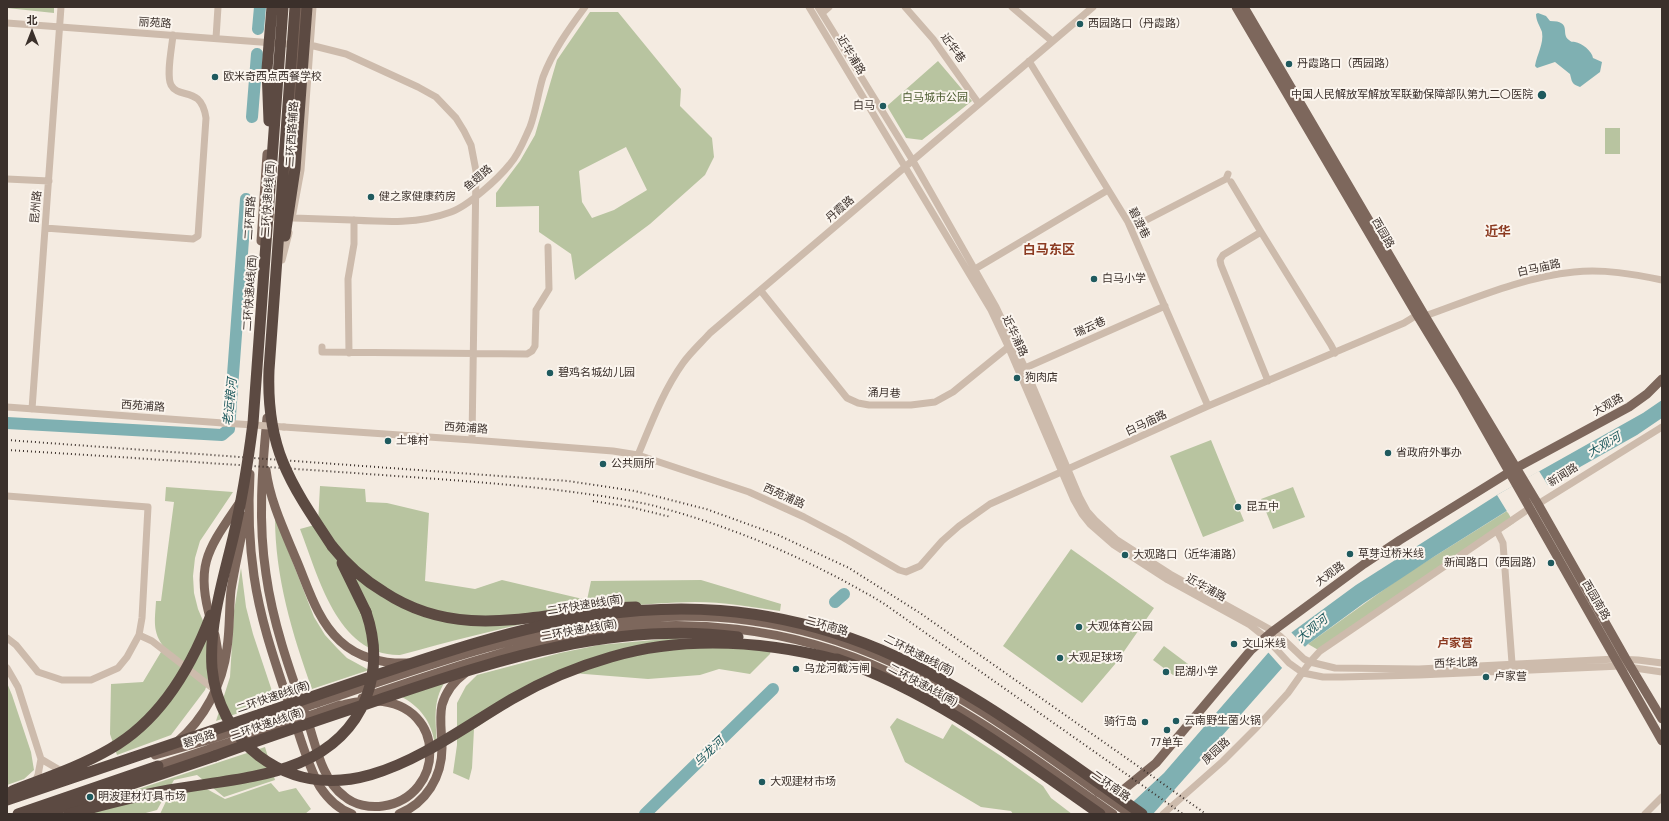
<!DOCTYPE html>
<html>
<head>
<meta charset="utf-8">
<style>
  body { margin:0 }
  #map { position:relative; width:1669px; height:821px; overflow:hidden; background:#f4ebe1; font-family:"Asap Condensed","Noto Sans SC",sans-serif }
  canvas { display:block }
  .frame { position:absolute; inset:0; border:8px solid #3b302b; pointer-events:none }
  .north { position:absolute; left:12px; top:12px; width:40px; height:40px; -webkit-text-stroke:3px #fbf5ee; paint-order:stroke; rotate:0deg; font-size:11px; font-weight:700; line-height:16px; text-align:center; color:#3b302b }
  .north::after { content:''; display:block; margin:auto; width:14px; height:18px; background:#3b302b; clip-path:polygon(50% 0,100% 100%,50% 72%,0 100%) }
</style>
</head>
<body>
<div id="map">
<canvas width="1669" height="821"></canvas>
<div class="frame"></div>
<div class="north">北</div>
</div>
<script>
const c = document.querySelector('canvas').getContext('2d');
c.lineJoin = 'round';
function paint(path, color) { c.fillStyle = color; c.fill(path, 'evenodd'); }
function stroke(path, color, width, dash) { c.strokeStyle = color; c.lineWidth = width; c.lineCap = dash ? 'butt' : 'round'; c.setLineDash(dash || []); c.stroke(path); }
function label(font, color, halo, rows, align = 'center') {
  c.font = font + ' "Asap Condensed","Noto Sans SC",sans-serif'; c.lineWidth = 4; c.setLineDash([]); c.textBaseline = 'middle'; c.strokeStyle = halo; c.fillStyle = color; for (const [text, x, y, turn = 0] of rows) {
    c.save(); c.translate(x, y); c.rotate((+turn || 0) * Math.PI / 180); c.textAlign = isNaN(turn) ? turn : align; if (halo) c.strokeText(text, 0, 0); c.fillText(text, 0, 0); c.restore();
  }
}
const green = new Path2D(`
  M 7,7 L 54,7 L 54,13 L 7,8 Z
  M 590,12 L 618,12 L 681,89 L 680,106 L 712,138 L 714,157 L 705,175 L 650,224 L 575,280 L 571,254 L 539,232 L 539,206 L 496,207 L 496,193 L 520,161 L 535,135 L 557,60 ZM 626,147 L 647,190 L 614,210 L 592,218 L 582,202 L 579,171 Z
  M 938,61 L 972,101 L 922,140 L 906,138 L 887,106 Z
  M 1605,128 L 1620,128 L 1620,154 L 1605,154 Z
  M 1211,440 L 1244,521 L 1203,537 L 1170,456 Z
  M 320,486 L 365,489 L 366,502 L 387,503 L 429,513 L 425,581 L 475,589 L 502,580 L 587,600 L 591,581 L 701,580 L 781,604 L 780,611 C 752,607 723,602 695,602 C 595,603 496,629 400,655 C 337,656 318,575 300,529 L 318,524 Z
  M 166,487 L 233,492 L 200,541 L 195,558 L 193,576 L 194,593 L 198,609 L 210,637 L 211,674 L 205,690 L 171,735 L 117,755 L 110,734 L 111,684 L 143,682 L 164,647 C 152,632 155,620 156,601 L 161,601 L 174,502 L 165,501 Z
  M 1293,487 L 1305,517 L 1273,529 L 1261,499 Z
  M 1507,511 L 1514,523 L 1320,651 L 1308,644 L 1403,576 Z
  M 275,517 L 314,617 L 325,635 L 337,648 L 347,658 L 369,670 L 312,689 C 292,633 275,577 275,517 Z
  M 1071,549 L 1154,608 L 1116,663 L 1082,703 L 1003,646 Z
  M 241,568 L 246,607 L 253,634 L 275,700 L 216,721 L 230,677 L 234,611 Z
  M 676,638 L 771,650 L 770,654 L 750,674 L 719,669 L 700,675 L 648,679 L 572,673 L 511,705 L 474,729 L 472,768 L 469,780 L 453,773 L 457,745 L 457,703 L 466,686 L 477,675 L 560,653 L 599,645 Z
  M 1164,646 L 1188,664 L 1177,678 L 1153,660 Z
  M 445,682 C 432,701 436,722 437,745 L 435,745 C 432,722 420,706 400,696 Z
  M 7,683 L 12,695 L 31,752 L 34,770 L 24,779 L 7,785 Z
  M 897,718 L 943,739 L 952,724 L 1001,756 L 1043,786 L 1051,798 L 1072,814 L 1013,814 L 1011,811 L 981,807 L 905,762 L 890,727 Z
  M 265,747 L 275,780 L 224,797 L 197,775 L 174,780 L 157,810 L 142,814 L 63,814 Z
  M 271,783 L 279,792 L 296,788 L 311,809 L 305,814 L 160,814 L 169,795 L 205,788 L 225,799 Z`);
const water = new Path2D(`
  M 1538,13 L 1546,16 L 1550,21 C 1573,21 1560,34 1569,40 C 1573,43 1571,41 1575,42 C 1582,43 1592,51 1593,58 L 1602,62 L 1600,72 L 1580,87 C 1571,84 1572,81 1570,74 L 1555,62 L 1537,68 L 1535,66 C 1537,54 1544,44 1542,32 C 1540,26 1536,21 1536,14 Z
  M 1662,400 L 1662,418 L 1637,435 L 1548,485 L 1435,556 L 1364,603 L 1308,644 L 1282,668 L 1153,814 L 1120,814 L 1164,773 L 1268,653 L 1292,632 L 1356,585 L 1497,495 L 1643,413 Z`);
const pier = new Path2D(`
  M 1539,471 L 1549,487 L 1508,513 L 1497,495 Z
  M 1290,631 L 1306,648 L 1283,669 L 1267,651 Z`);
const river = new Path2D(`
  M 258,29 L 260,7
  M 252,117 L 257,54
  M 7,423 L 222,435 L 229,429 L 246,199
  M 835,602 L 844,594
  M 645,814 L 773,689`);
const minor = new Path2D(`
  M 809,7 L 991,310 L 1008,346 L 1074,500 L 1082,514 L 1090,524 L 1114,545 L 1168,580 L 1250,625 L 1265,637 L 1289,663 L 1303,673 L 1323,677 L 1342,677 L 1419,675 L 1621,666 L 1662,672
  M 818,7 L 913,161 L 996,307 L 1025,368 L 1080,498 L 1087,511 L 1095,520 L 1117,540 L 1170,574 L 1273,631 L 1280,636 L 1304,659 L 1310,662 L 1335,668 L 1419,669 L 1616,659 L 1638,660 L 1662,663
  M 905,7 L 933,39 L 979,104
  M 1012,7 L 1052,41
  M 822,13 L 829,7
  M 7,23 L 314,46 L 346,54 L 418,87 L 436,97 L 456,118 L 464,131 L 471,145 L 476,171 L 472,440
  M 216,38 L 218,7
  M 1029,61 L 1128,222 L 1208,406
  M 7,179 L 49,181
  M 1231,182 L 1261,232
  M 293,213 L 301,170 L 313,7
  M 264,217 C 294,218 323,219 352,220 C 386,222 419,224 451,212 C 468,206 498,179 510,164 C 519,154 524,140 530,127 C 536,111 538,93 543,77 C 553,51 568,30 585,7
  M 45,228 L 193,239 L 198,236 L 206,118 C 201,85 179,100 171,85 C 166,75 172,47 173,35
  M 1131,228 L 1226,179 L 1228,174
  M 282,260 L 289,233
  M 975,269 L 1108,190
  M 761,291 L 847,398 L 858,403 L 869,405 L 911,405 L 935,402 L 953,392 L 1012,344
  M 1425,316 C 1473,299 1523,277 1574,272 C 1604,269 1633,274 1662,280
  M 322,347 L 322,352 L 527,354 L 532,351 L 535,346 L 536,310 L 549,289 L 548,247
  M 349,353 L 348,279 L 354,244 L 354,220
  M 1025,368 L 1165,306
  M 1268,381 L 1221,265 L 1220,260 L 1223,255 L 1261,232 L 1331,345 L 1335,353
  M 7,407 L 223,423
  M 32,409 L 61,7
  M 284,427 L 472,440 L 613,451 L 638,455 L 749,492 L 804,517 L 844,538 L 899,570 L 906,572 L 920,566 L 942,541 L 959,526 L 990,504 L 1208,406 L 1404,323 L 1417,315
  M 638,455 C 651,424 663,391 683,363 C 691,352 701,343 710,333 L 1093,7
  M 7,496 L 148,507 L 142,618 L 139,635 L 127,657 L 118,668 L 91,680 L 62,680 L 38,672 L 16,645 L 7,638
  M 1538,504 L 1662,427
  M 1497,531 L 1503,543 L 1512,663
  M 139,635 L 152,641 L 215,690
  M 7,668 L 18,687 L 41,759 L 38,775 L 34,784
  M 41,759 L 63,772
  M 1163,814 L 1223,761 L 1257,727 L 1288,693 L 1310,662 L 1320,651 L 1530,508
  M 1645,814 L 1662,797`);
const major = new Path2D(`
  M 1236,7 L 1417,315 L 1462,389 L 1662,741
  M 1244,7 L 1425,316 L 1538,504 L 1626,659 L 1662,719
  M 288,182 L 301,7
  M 261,241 L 267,154
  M 267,418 C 262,470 258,522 266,574 C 273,625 291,674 308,722 C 316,746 322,780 344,796 C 354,805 370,808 383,806 C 445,797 448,705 377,701 C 363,700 349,703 336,707
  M 266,470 C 270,501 284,530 296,559 C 308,587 317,620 340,641 C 358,658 384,664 408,663
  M 250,474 C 248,508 249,542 254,576 C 261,625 278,670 293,716 C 301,740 308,766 320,787 C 328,799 338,809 352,814
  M 211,621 C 194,564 209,548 240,502
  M 215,635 L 219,658 L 219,672
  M 362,698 C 433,674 504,649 578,635 C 683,615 792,627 889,672 C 962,706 1028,754 1093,800
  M 317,703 C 514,636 688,569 891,662 C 965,696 1033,745 1098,792
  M 320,712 L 340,705
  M 177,742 C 204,719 223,684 227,648 C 230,629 229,609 231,590 C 235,565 241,541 245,516
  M 155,755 L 208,740 L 279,716
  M 158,766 L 282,725
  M 1112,799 L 1156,763 L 1251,650 L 1273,631 L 1364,564 L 1400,540 L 1516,468 L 1629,407 L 1647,394 L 1662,379
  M 399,814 C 426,803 442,777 442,748 C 442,734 439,719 442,705 C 446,691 454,681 465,673`);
const highway = new Path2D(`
  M 332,546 C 346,564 364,580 384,592 C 466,646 547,608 636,607
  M 342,563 L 366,612
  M 18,814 L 158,766
  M 43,814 L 215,756`);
const rail = new Path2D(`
  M 7,440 L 568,481 L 635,491 L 706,509 L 778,535 L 849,568 L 920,613 L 1206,814
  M 7,450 C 123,457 239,465 354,473 C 422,478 490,482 557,490 C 588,494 620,498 651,505 C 732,526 811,560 883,603 L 1183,814
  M 593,501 L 630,507 L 671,517`);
const minorBridge = new Path2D(`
  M 223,423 L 284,427`);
const majorBridge = new Path2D(`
  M 279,716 L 317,703
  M 282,725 L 320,712
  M 1098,792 L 1130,814
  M 1093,800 L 1113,814`);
const highwayBridge = new Path2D(`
  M 283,7 L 253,423 C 248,462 242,500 233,538 C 223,580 209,624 212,668 C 215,702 232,735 259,756 C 346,821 438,742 512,699 C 543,681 576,667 611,657 C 687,635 766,641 842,661
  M 295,7 L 269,370 C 266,449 290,483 332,546
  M 269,121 L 267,69 L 272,7
  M 285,236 L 295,169 L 307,7
  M 837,659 C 933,692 1017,756 1100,814
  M 215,756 C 273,735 331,716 390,696 C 503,658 617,621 738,637
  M 12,791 C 45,778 79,767 110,749 C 161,720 191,668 211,615
  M 7,800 C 111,765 216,729 320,694 C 502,633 657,571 850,638 C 954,674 1053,751 1142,814
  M 69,814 C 102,805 135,796 169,790 C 240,777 334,778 366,698 C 377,669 376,641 366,612`);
const markers = [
  [1080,24,4,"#1f5a5e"],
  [1289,64,4,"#1f5a5e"],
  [215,77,4,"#1f5a5e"],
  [1542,95,5,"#1f5a5e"],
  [883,106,4,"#1f5a5e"],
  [371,197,4,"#1f5a5e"],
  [1094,279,4,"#1f5a5e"],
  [550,373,4,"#1f5a5e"],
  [1017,378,4,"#1f5a5e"],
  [388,441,4,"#1f5a5e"],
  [1388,453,4,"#1f5a5e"],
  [603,464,4,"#1f5a5e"],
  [1238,507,4,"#1f5a5e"],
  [1350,554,4,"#1f5a5e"],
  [1125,555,4,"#1f5a5e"],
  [1551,563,4,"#1f5a5e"],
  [1079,627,4,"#1f5a5e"],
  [1234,644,4,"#1f5a5e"],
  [1060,658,4,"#1f5a5e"],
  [796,669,4,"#1f5a5e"],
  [1166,672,4,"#1f5a5e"],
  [1486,677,4,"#1f5a5e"],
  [1176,721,4,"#1f5a5e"],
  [1145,722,4,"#1f5a5e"],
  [1167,730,4,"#1f5a5e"],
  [762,782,4,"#1f5a5e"],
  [90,797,4,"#1f5a5e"]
];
const streetNames = [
  ["丽苑路",155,23,4],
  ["近华巷",953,48,54],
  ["近华浦路",851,55,59],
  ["二环西路辅路",292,134,-86],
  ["鱼翅路",478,178,-41],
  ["二环快速B线(西)",268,199,-86],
  ["昆州路",36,207,-85],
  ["丹霞路",840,209,-41],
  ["二环西路",250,218,-86],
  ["碧澄巷",1139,223,63],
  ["西园路",1383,233,60],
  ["白马庙路",1539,268,-13],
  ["二环快速A线(西)",250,293,-86],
  ["瑞云巷",1090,327,-24],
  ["近华浦路",1015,336,65],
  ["涌月巷",884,393,2],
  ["大观路",1608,405,-29],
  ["西苑浦路",143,406,4],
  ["白马庙路",1146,423,-25],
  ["西苑浦路",466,428,4],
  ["新闻路",1563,475,-32],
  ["西苑浦路",784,496,24],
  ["大观路",1330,574,-36],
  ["近华浦路",1206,588,29],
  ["西园南路",1596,600,60],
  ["二环快速B线(南)",585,605,-9],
  ["二环南路",827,626,16],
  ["二环快速A线(南)",579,630,-10],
  ["二环快速B线(南)",919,655,27],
  ["西华北路",1456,663,-3],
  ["二环快速A线(南)",923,685,28],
  ["二环快速B线(南)",273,697,-19],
  ["二环快速A线(南)",267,724,-19],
  ["碧鸡路",199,739,-18],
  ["庚园路",1216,751,-43],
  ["二环南路",1111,786,35]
];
const poiNames = [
  ["西园路口（丹霞路）",1088,24],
  ["丹霞路口（西园路）",1297,64],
  ["欧米奇西点西餐学校",223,77],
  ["中国人民解放军解放军联勤保障部队第九二〇医院",1533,95,"right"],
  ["白马",875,106,"right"],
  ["健之家健康药房",379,197],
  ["白马小学",1102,279],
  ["碧鸡名城幼儿园",558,373],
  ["狗肉店",1025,378],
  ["土堆村",396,441],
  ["省政府外事办",1396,453],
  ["公共厕所",611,464],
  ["昆五中",1246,507],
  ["草芽过桥米线",1358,554],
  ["大观路口（近华浦路）",1133,555],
  ["新闻路口（西园路）",1543,563,"right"],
  ["大观体育公园",1087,627],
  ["文山米线",1242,644],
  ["大观足球场",1068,658],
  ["乌龙河截污闸",804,669],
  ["昆湖小学",1174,672],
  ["卢家营",1494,677],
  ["云南野生菌火锅",1184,721],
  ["骑行岛",1137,722,"right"],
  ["77单车",1167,743,"center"],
  ["大观建材市场",770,782],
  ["明波建材灯具市场",98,797]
];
const parkNames = [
  ["白马城市公园",935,98]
];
const waterNames = [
  ["老运粮河",230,402,-84],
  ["大观河",1604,445,-30],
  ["大观河",1312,629,-39],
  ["乌龙河",709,752,-44]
];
const neighbourhoodNames = [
  ["卢家营",1455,643]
];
const quarterNames = [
  ["近华",1498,232],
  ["白马东区",1049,250]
];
paint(green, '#b8c4a0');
paint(water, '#7fb0b2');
paint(pier, '#f4ebe1');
stroke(river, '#7fb0b2', 12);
stroke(minor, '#cdbbac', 7);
stroke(major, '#7d675c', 9);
stroke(highway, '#5c4a42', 11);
stroke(rail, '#3b302b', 2, [1, 3]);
stroke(minorBridge, '#cdbbac', 7);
stroke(majorBridge, '#7d675c', 9);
stroke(highwayBridge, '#5c4a42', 11);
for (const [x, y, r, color] of markers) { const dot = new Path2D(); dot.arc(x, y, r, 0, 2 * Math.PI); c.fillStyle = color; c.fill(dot); stroke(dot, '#fbf5ee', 1.5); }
label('11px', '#3b302b', '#fbf5ee', streetNames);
label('11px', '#3b302b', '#fbf5ee', poiNames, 'left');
label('11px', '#4a5a2e', '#fbf5ee', parkNames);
label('italic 12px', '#1f5a5e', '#fbf5ee', waterNames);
label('bold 12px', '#8c3b22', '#fbf5ee', neighbourhoodNames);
label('bold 13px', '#8c3b22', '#fbf5ee', quarterNames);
</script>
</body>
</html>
